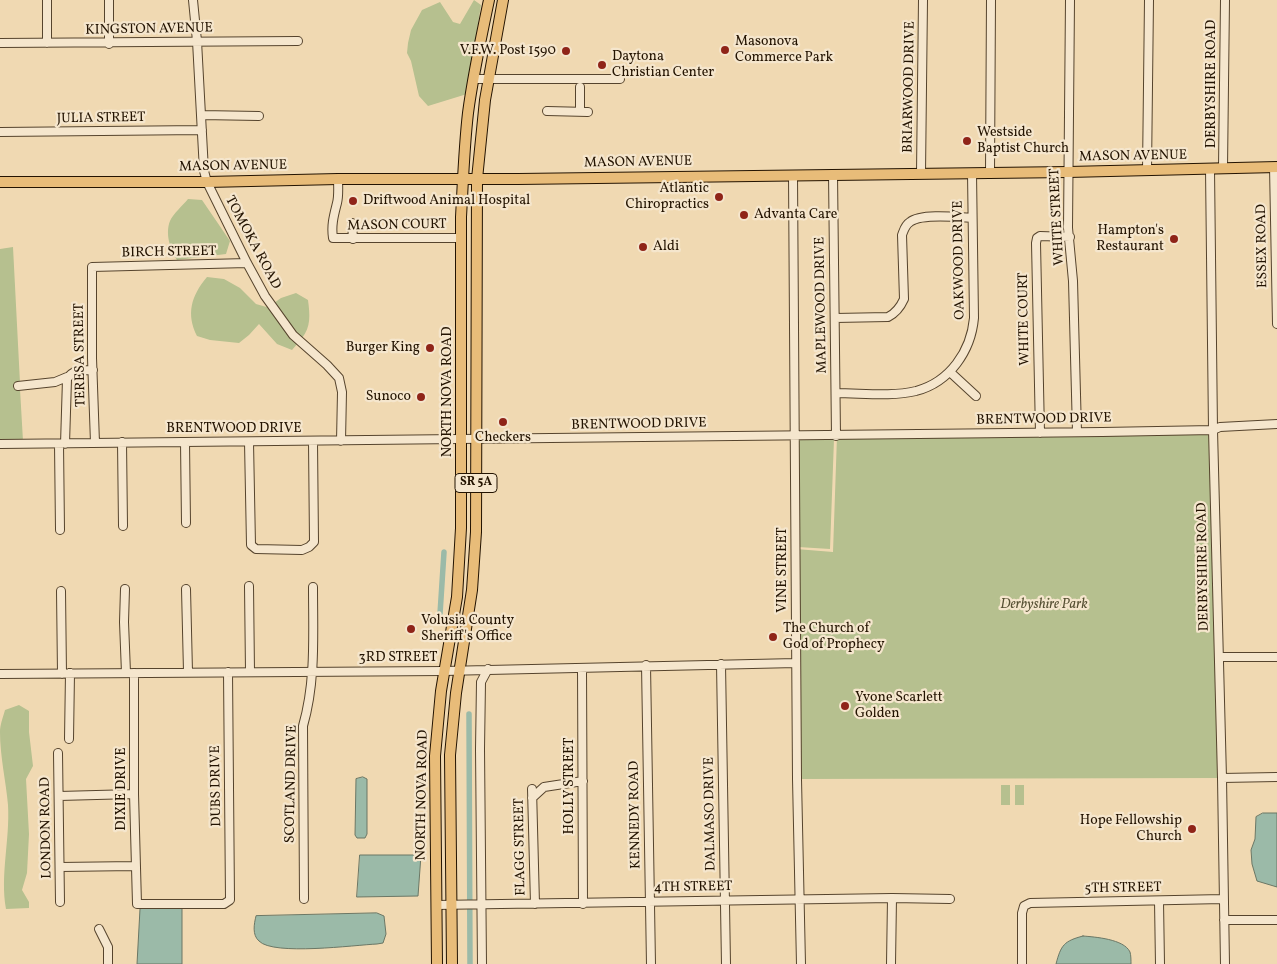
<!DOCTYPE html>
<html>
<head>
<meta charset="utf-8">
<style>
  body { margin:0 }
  canvas { display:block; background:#f0d9b2 }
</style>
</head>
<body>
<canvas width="1277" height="964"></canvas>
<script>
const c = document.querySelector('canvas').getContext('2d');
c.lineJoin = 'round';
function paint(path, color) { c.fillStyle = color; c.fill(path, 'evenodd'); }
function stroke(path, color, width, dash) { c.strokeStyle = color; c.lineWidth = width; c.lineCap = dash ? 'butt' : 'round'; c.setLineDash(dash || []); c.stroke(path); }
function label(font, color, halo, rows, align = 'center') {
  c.font = font + ' Vollkorn,serif'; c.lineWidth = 4.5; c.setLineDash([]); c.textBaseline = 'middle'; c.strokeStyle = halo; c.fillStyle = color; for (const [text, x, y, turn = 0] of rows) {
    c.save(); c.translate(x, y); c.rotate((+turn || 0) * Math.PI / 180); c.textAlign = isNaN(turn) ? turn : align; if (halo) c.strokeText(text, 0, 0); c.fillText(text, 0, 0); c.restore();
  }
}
const green = new Path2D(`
  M 474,0 L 481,5 L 467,94 L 428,106 L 419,96 L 411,61 L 407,53 L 408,43 L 411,30 L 422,10 L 440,2 L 453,22 L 460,24 Z
  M 188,199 L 202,200 L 230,241 L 226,254 L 177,260 C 170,250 165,233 170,221 C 173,214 183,205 188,199 Z
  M 13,247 L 20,383 L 15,383 L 15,389 L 20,389 L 23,441 L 0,441 L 0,249 Z
  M 207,277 L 224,279 L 240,288 L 256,304 L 270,308 L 298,343 L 292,350 L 277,344 L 259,324 L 249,335 L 239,343 L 210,340 L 197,336 C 186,314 191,296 207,277 Z
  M 296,293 L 308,300 C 310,315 311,327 302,338 L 295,333 L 274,303 L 281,298 Z
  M 1213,430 L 1222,778 L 797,779 L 796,549 L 833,552 L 837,436 Z
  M 798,439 L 834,439 L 830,549 L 798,547 Z
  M 19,705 L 29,711 L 29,732 L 33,766 L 26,779 L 29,834 L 27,873 L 22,890 L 29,902 L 29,908 L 6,909 C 0,875 10,840 8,805 C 6,781 0,757 0,732 C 0,725 3,717 5,710 Z
  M 1001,785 L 1010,785 L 1010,805 L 1001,805 Z
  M 1015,785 L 1024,785 L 1024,805 L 1015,805 Z`);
const water = new Path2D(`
  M 363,777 L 367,779 L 367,834 L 365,838 L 357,838 L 355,835 L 356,779 Z
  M 1263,813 L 1277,813 L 1277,887 L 1257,881 L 1252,864 L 1251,850 L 1255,839 L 1256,817 Z
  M 360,855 L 421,855 L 418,896 L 357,897 Z
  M 182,907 L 182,964 L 137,964 L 140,909 Z
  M 377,913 L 384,916 L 386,934 L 383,943 L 377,944 C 355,945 273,956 259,941 C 252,935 254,924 256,916 Z
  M 1083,936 C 1095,937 1124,939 1130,952 C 1131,955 1131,961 1131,964 L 1056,964 C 1061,945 1064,941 1083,936 Z`);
const canal = new Path2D(`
  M 440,614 L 444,552
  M 469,714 L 470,964`);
const minor = new Path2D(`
  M 47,0 L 47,43
  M 109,0 L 109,44
  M 193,0 L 197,41 L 204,171 L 207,182 L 247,263 L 265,296 L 293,335 L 327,365 L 339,378 L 342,392 L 341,441
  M 1070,0 L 1068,228 L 1073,281 L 1077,432
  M 0,43 L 298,41
  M 473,79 L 620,79
  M 547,111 L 588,112
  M 580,112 L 580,87
  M 201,115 L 259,116
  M 0,132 L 202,130
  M 1274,167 L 1277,324
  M 1223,168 L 1225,0
  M 1210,169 L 1213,430 L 1222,778 L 1225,964
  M 1147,171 L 1149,0
  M 921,173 L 923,0
  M 990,173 L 991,0
  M 833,174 L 836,436
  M 793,175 L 797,779 L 801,964
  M 338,179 C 338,186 339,195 337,203 C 334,215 331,225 333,238 L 461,238
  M 352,223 L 353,239
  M 835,318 L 888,317 C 896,313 900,308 904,299 L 902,235 C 904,230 905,225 910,222 C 921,213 957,217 972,218
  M 950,372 L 976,396
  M 18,386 L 55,382 L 67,377
  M 836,393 C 862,393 891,397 916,391 C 950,382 971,351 974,318 L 972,173
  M 1040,433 L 1036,243 L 1037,238 L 1040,236 L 1070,237
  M 122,442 L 123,526
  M 185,442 L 186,523
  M 249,442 L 251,545 L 256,549 L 302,550 L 309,547 L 314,542 L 313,442
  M 95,443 L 92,358 L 92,267 L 247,263
  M 0,444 L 1102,432 L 1213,430 L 1220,427 L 1277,424
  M 59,444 L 60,530
  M 65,444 L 67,379 C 73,369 82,370 93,370
  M 249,586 L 250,672
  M 125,589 L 124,622 L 126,673
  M 186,589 L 188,672
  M 61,591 L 62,674
  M 1219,657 L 1277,657
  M 721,664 L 726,964
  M 646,665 L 651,964
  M 582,668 L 583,904
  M 134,673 L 134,794 L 137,904 L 224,904 L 230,900 L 228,672
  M 0,674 L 444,671 L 796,663
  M 69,739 L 70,673
  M 58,753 L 60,902
  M 1222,778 L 1277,777
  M 532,789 L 535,904
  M 59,796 L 134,794
  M 532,798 L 544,787 L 583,781
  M 60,867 L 135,866
  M 304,899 L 303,726 C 316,681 313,634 313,587
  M 1159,901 L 1160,964
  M 436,905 L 892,898 L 950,899
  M 1224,920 L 1277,920
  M 99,929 L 108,947 L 108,964
  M 482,964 L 480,749 L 481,682 L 488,669
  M 891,964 L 892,898
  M 1022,964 L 1022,913 L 1024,906 L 1030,903 L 1223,899`);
const major = new Path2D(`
  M 0,182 L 207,182 L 338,179 L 518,179 L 1068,172 L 1277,167
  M 437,964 L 435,756 L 441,691 L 457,597 L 461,528 L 461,217 C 463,182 464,148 468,113 C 473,75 481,38 489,0
  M 452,964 L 450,755 L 456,693 L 472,590 L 476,532 L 477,179 L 485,100 L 503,0`);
const markers = [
  [725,50,5,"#8f2418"],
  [566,51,5,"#8f2418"],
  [602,65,5,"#8f2418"],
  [967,141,5,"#8f2418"],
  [719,197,5,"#8f2418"],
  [353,201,5,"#8f2418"],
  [744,215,5,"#8f2418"],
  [1174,239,5,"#8f2418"],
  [643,247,5,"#8f2418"],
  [430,348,5,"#8f2418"],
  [421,397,5,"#8f2418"],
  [503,422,5,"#8f2418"],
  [411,629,5,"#8f2418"],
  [773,637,5,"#8f2418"],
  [845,706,5,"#8f2418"],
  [1192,829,5,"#8f2418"]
];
const shields = [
  [476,483,42]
];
const shieldNames = [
  ["SR 5A",476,483]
];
const streetNames = [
  ["KINGSTON AVENUE",149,30,-1],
  ["DERBYSHIRE ROAD",1212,84,-90],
  ["BRIARWOOD DRIVE",910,87,-89],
  ["JULIA STREET",101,119,-1],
  ["MASON AVENUE",1133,157,-1],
  ["MASON AVENUE",638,163,-1],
  ["MASON AVENUE",233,167,-1],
  ["WHITE STREET",1058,217,-93],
  ["MASON COURT",397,226,-1],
  ["TOMOKA ROAD",252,243,62],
  ["ESSEX ROAD",1263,246,-91],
  ["BIRCH STREET",169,253,-1],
  ["OAKWOOD DRIVE",960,260,-91],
  ["MAPLEWOOD DRIVE",822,305,-91],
  ["WHITE COURT",1025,319,-91],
  ["TERESA STREET",81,355,-91],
  ["NORTH NOVA ROAD",448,392,-90],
  ["BRENTWOOD DRIVE",1044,420,-1],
  ["BRENTWOOD DRIVE",639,425,-1],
  ["BRENTWOOD DRIVE",234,429],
  ["DERBYSHIRE ROAD",1204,567,-91],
  ["VINE STREET",783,570,-90],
  ["3RD STREET",398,658],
  ["SCOTLAND DRIVE",292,784,-89],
  ["DUBS DRIVE",217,786,-91],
  ["HOLLY STREET",570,786,-90],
  ["DIXIE DRIVE",122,789,-90],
  ["NORTH NOVA ROAD",423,795,-89],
  ["DALMASO DRIVE",711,814,-91],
  ["KENNEDY ROAD",636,815,-91],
  ["LONDON ROAD",47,828,-91],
  ["FLAGG STREET",521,847,-91],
  ["4TH STREET",693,888,-1],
  ["5TH STREET",1123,889,-1]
];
const poiNames = [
  ["Masonova",735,42],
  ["Commerce Park",735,58],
  ["V.F.W. Post 1590",556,51,"right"],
  ["Daytona",612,57],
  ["Christian Center",612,73],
  ["Westside",977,133],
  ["Baptist Church",977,149],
  ["Atlantic",709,189,"right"],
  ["Chiropractics",709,205,"right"],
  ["Driftwood Animal Hospital",363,201],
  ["Advanta Care",754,215],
  ["Hampton's",1164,231,"right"],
  ["Restaurant",1164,247,"right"],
  ["Aldi",653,247],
  ["Burger King",420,348,"right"],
  ["Sunoco",411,397,"right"],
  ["Checkers",503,438,"center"],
  ["Volusia County",421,621],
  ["Sheriff's Office",421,637],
  ["The Church of",783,629],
  ["God of Prophecy",783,645],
  ["Yvone Scarlett",855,698],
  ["Golden",855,714],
  ["Hope Fellowship",1182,821,"right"],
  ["Church",1182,837,"right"]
];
const parkNames = [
  ["Derbyshire Park",1044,605]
];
paint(green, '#b6c08f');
paint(water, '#9bbaa8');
stroke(water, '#6b7765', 1);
stroke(canal, '#9bbaa8', 5.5);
stroke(minor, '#56442d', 10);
stroke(major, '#231301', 12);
stroke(minor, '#f5e6cd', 8);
stroke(major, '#e8bc79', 10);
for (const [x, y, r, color] of markers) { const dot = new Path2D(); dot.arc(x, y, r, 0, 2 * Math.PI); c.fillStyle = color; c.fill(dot); stroke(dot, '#f5e6cd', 2); }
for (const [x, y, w] of shields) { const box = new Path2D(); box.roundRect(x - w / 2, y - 9.5, w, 19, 4); c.fillStyle = '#f5e6cd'; c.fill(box); stroke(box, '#231301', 1); }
label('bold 12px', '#231301', null, shieldNames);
label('14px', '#231301', '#f5e6cd', streetNames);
label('14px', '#231301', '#f5e6cd', poiNames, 'left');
label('italic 14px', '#565033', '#f5e6cd', parkNames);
</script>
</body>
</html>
